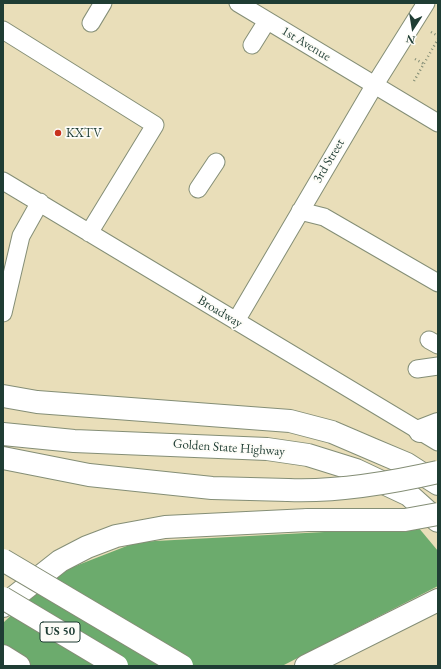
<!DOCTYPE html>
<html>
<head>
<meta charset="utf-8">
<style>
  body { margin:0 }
  #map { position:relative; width:441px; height:669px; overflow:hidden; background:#e9deb9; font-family:"EB Garamond",serif }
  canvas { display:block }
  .frame { position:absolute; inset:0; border:4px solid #1f3d34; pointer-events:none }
  .north { position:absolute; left:393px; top:8px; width:40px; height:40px; -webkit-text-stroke:3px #fdfcf7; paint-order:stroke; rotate:192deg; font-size:11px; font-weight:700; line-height:16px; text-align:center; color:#1f3d34 }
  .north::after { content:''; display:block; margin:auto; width:14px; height:18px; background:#1f3d34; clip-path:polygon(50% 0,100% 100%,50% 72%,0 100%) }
</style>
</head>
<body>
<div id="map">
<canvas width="441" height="669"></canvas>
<div class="frame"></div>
<div class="north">N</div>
</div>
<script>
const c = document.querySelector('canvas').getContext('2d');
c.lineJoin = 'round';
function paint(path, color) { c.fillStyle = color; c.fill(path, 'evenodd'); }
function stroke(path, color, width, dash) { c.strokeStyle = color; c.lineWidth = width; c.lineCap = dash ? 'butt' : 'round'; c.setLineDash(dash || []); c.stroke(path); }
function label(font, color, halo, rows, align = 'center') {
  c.font = font + ' "EB Garamond",serif'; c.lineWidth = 3.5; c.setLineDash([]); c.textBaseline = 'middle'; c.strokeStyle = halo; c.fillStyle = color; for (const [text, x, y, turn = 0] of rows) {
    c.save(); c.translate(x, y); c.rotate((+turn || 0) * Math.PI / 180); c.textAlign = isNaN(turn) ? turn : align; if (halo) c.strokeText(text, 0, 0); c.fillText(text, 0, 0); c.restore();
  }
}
const forest = new Path2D(`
  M 418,527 L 438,551 L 438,586 L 282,666 L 3,666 L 3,623 L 55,574 L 137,542 Z`);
const path = new Path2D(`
  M 431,32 L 438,36
  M 415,59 L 424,64
  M 414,81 L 438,39`);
const minor = new Path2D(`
  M 238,3 L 438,123
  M 91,23 L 103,3
  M 3,30 L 155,125 L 89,233
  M 252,45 L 267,21
  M 3,181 L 438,442
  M 198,189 L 216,162
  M 300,211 L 324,217 L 438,283
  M 3,313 L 21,236 L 40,202
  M 236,321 L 374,86 L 426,3
  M 429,340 L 438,345
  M 417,369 L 438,366`);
const highway = new Path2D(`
  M 3,396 L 37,402 L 290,421 L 332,432 L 374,450 L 407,464 L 438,484
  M 420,431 L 438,424
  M 3,434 L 74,441 L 267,449 L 308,455 L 356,470 L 409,495 L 438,521
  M 3,458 L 89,475 L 212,488 L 288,490
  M 3,606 L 60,561 L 87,547 L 116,536 L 165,527 L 308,520
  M 3,656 L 19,666
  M 306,666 L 438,600`);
const highwayBridge = new Path2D(`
  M 288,490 C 338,492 390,483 438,472
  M 308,520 L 405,520 L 438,514
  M 3,560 L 182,666
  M 3,598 L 117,666`);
const markers = [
  [58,133,4,"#c8321e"]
];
const shields = [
  [60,632,40]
];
const shieldNames = [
  ["US 50",60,632]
];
const streetNames = [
  ["1st Avenue",306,44,31],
  ["3rd Street",329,161,-59],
  ["Broadway",220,312,31],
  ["Golden State Highway",229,448,4]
];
const poiNames = [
  ["KXTV",66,133]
];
paint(forest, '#6cab6d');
stroke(minor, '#848e76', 19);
stroke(highway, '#848e76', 24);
stroke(path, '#848e76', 2.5, [1, 3]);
stroke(minor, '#fff', 17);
stroke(highway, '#fff', 22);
stroke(highwayBridge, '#848e76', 24, []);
stroke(highwayBridge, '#fff', 22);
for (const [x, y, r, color] of markers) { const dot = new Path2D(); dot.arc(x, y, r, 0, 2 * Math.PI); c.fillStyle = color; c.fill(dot); stroke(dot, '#fdfcf7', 1.5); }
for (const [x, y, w] of shields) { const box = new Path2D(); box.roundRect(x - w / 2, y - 10, w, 20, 3); c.fillStyle = '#fdfcf7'; c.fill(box); stroke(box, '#1f3d34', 1); }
label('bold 12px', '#1f3d34', null, shieldNames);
label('13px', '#1f3d34', '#fdfcf7', streetNames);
label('13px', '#1f3d34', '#fdfcf7', poiNames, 'left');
</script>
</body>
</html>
